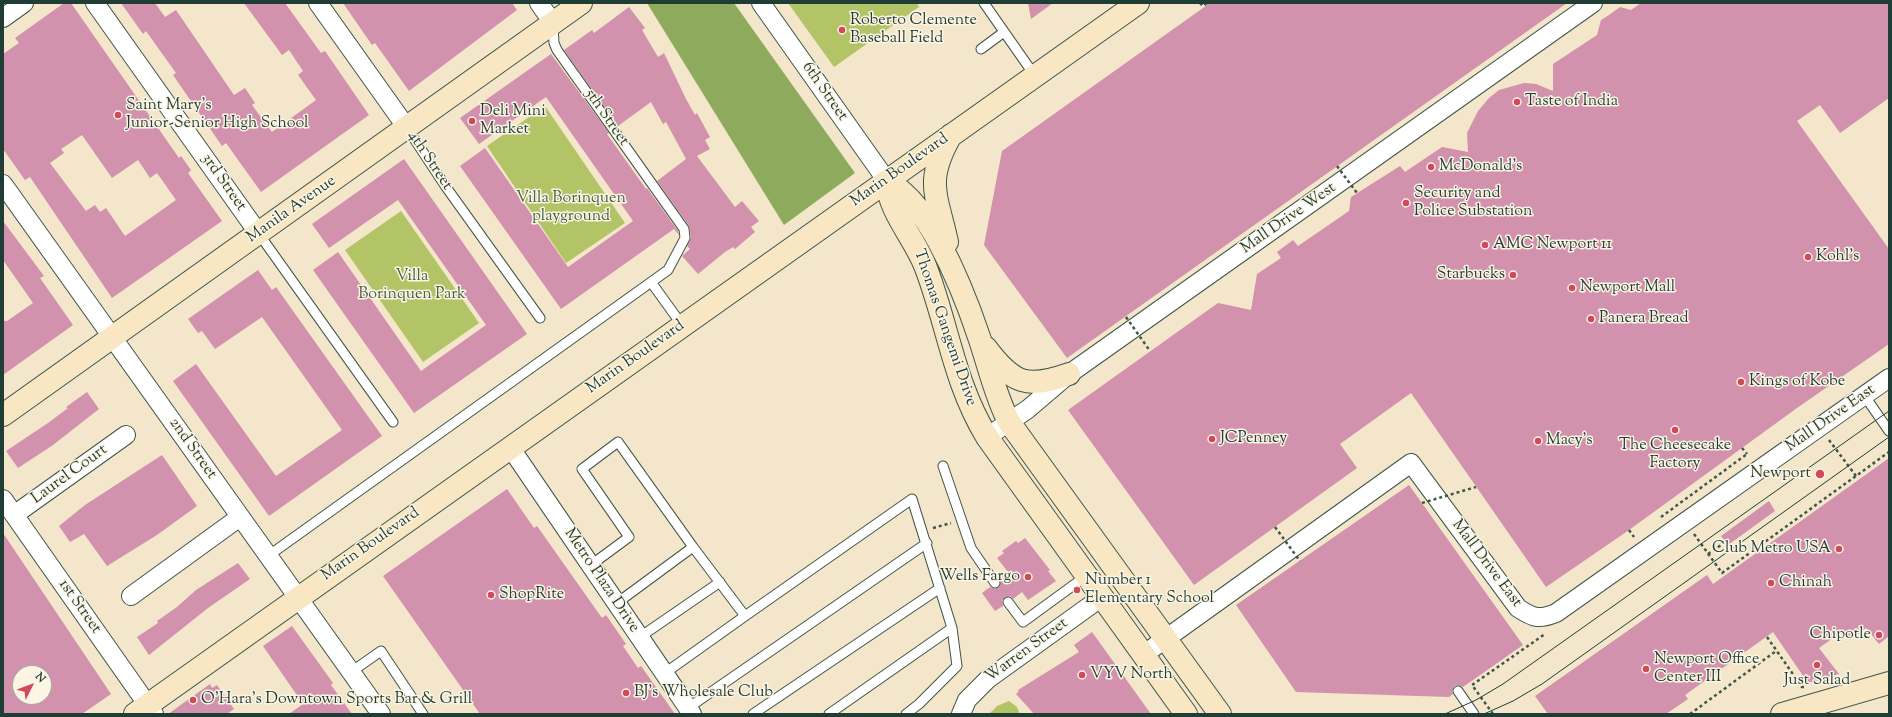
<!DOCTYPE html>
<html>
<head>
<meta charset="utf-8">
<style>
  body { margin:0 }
  #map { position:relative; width:1892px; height:717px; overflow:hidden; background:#f3e6ca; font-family:"Sorts Mill Goudy",serif }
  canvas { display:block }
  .frame { position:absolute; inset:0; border:4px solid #1f3d34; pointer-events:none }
  .north { position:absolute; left:12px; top:665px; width:40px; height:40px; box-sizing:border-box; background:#fcf5e5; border:1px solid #a4ab9e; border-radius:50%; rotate:48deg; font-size:11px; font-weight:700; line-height:16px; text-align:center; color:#1f3d34 }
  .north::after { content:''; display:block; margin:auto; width:14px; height:18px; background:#d1495b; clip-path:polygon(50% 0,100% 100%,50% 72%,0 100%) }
</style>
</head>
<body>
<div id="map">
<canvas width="1892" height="717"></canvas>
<div class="frame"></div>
<div class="north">N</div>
</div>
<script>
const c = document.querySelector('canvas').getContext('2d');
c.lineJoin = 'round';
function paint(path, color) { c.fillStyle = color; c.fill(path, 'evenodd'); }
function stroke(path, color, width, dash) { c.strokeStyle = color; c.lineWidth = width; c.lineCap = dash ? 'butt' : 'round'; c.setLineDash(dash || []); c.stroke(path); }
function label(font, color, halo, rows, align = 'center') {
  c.font = font + ' "Sorts Mill Goudy",serif'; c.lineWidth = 3; c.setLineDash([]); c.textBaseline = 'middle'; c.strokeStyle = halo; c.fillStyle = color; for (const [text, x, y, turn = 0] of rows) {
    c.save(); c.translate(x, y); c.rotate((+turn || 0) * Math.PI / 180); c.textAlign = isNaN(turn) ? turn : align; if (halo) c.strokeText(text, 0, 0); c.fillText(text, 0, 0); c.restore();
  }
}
const green = new Path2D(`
  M 788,3 L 917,3 L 919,7 L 834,67 Z
  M 545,106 L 625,223 L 566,263 L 487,146 Z
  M 401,211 L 479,323 L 423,362 L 345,250 Z
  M 1009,701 L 1017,707 L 1020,714 L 989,714 L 997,706 Z`);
const forest = new Path2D(`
  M 647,3 L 734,3 L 855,173 L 784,225 Z`);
const building = new Path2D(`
  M 64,3 L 71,3 L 179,158 L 181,156 L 191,170 L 188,173 L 222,221 L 112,298 L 30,177 L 25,180 L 3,149 L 3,54 L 19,43 L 15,38 ZM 82,135 L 112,178 L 138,160 L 150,178 L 157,173 L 176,200 L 125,236 L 106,208 L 100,212 L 95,205 L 86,211 L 50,163 L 64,153 L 61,149 Z
  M 121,3 L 155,3 L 165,17 L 176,10 L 234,95 L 245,88 L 255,103 L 252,105 L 272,132 L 316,100 L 298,75 L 303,71 L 289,50 L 282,55 L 244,3 L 285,3 L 321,53 L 325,51 L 369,115 L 261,192 L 226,143 L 222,146 L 213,133 L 173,75 L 176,73 L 146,31 L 143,34 Z
  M 343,3 L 512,3 L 517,10 L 409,91 L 375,43 L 372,45 Z
  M 1028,3 L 1053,3 L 1031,19 Z
  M 1210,3 L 1567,3 L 1067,358 L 984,245 L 1002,151 Z
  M 1641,3 L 1889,3 L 1889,98 L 1840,133 L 1820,105 L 1797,121 L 1889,249 L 1889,344 L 1797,408 L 1629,530 L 1546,587 L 1411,393 L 1340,444 L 1357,468 L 1194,585 L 1068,410 L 1218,303 L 1251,310 L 1257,274 L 1281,258 L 1277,252 L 1293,240 L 1298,246 L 1349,211 L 1351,197 L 1400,166 L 1405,172 L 1442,147 L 1468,152 L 1467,133 L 1478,111 L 1489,98 L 1499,90 L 1524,83 L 1536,84 L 1553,91 L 1553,64 L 1597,35 L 1601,20 L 1609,15 L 1620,7 L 1631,10 Z
  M 629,7 L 645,28 L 642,30 L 658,57 L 664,53 L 686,99 L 695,115 L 697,113 L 710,137 L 705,140 L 710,149 L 697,156 L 735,207 L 742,201 L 759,221 L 751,227 L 755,232 L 735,249 L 733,247 L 725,252 L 698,274 L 682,256 L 690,249 L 687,246 L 691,238 L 689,226 L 657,181 L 686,159 L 666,122 L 663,124 L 651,102 L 618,126 L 564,50 L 592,30 L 594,33 Z
  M 551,54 L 609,133 L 607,134 L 646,189 L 647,188 L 678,231 L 679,235 L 674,229 L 561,309 L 460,166 L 485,148 L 568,267 L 633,221 L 546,97 L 479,144 L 460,118 Z
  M 404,159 L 527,334 L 414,413 L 313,270 L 338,252 L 421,371 L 486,325 L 398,200 L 329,248 L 312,224 Z
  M 3,221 L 44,276 L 40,278 L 73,325 L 3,375 L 3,321 L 7,321 L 33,303 L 3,260 Z
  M 258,270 L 272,290 L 276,287 L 382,436 L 269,516 L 173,381 L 196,364 L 276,476 L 342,430 L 262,317 L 215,349 L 202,331 L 198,333 L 188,319 Z
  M 87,392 L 99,409 L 53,445 L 18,468 L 6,451 L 48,423 L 68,408 L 66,407 Z
  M 162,455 L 197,506 L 157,535 L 107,566 L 84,534 L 70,542 L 59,526 L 85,505 Z
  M 1889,458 L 1889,636 L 1879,644 L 1866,628 L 1850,640 L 1843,631 L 1819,648 L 1839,674 L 1808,683 L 1773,632 L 1685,695 L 1688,699 L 1666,714 L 1548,714 L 1535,696 L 1707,575 L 1713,584 Z
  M 1409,485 L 1523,645 L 1463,687 L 1458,685 L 1454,686 L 1452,691 L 1453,694 L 1449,697 L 1296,692 L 1236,605 Z
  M 507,489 L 534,528 L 537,526 L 602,618 L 606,615 L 626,644 L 623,646 L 638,668 L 641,666 L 675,714 L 480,714 L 383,576 Z
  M 1769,501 L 1775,511 L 1728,545 L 1721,536 Z
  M 3,533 L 111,694 L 82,714 L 3,714 ZM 20,673 L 44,673 L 44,697 L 20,697 Z
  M 1025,538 L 1050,570 L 1048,571 L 1056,581 L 1028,600 L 1022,592 L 1013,599 L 1010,596 L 1005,597 L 1002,600 L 1003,606 L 995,611 L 982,593 L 990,587 L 995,589 L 1000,586 L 1000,580 L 1009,573 L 997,558 L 1004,553 L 1002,551 L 1016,541 L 1018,543 Z
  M 238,563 L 250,579 L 208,608 L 149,655 L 137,637 L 158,623 L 157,621 L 177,607 L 196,590 Z
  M 292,626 L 333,683 L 331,685 L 352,714 L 289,714 L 303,704 L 263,646 Z
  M 1092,632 L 1151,714 L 1034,714 L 1016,694 L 1019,691 L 1018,690 L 1079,652 L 1074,645 Z
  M 210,684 L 212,688 L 217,685 L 234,709 L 227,714 L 168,714 Z`);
const path = new Path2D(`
  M 1200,3 L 1203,6 L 1207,3
  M 1829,440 L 1856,476
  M 1742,448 L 1747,454
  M 1661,517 L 1747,454
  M 933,528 L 951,523
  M 1629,530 L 1634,537
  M 1694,534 L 1722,573 L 1889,452
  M 1708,554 L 1727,541
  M 1767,637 L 1802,687 L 1804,687
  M 1493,714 L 1472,685 L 1545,634
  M 1690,714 L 1776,651`);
const lane = new Path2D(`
  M 984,3 L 1035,76
  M 981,49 L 1004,32
  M 407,128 L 446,187 L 540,318
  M 259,234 L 393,422
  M 651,282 L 682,325
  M 1864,395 L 1889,431
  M 943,466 L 971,548 L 995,583
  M 268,556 L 668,270 L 685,238 L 684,229 L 557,50 L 554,43 L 553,25
  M 591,565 L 629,537 L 582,469 L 618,442 L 693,547 L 745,616 L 912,499 L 952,628 L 957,666 L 919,704 L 906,714
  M 1008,602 L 1023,622 L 1086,576
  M 617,603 L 693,547
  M 640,637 L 720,582
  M 351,672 L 381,651 L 423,714
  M 665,673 L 745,616
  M 1458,691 L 1474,714
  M 688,708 L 927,543
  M 753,714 L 940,588
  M 829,714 L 952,628`);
const street = new Path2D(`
  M 95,3 L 259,234
  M 318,3 L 407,128
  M 539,3 L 553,23
  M 761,3 L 887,181
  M 3,18 L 24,3
  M 3,184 L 381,714
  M 987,437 L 1028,409 L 1069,374 L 1593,3
  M 510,447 L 692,714
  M 3,499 L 154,714
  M 14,515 L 126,435
  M 131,596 L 240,517
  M 1143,655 L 1411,463 L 1518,608 C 1533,618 1539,620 1556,613 L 1889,378
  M 961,714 L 967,700 L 988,679 L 1102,597`);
const secondary = new Path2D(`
  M 887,181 C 912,196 925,217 939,242 C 955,272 968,304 979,337 C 989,366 995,395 1009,422 L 1220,714
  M 887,181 C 889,213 915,238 926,268 C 948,326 954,383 987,437 L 1186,714
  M 947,242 C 937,195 924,182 951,135
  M 986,348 C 1013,384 1027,389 1069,374
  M 3,415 L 581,3
  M 135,714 L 1138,3
  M 1782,714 L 1889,683`);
const tram = new Path2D(`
  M 1445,714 L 1476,700 L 1503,684 L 1889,411
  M 1484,714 L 1513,701 L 1542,684 L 1889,437`);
const pathBridge = new Path2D(`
  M 1337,166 L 1357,193
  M 1126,317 L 1150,351
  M 1422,503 L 1476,487
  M 1275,527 L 1300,561`);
const markers = [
  [842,30,4,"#d1495b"],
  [1517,102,4,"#d1495b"],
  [118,115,4,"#d1495b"],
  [472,121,4,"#d1495b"],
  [1431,167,4,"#d1495b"],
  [1406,203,4,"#d1495b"],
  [1485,245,4,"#d1495b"],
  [1808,257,4,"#d1495b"],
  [1513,275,4,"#d1495b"],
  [1572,288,4,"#d1495b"],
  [1591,319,4,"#d1495b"],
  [1741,382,4,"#d1495b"],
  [1675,430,4,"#d1495b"],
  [1212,439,4,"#d1495b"],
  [1538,441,4,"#d1495b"],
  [1820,474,5,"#d1495b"],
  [1839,549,4,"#d1495b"],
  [1028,577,4,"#d1495b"],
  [1771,583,4,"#d1495b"],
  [1077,590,4,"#d1495b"],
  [491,595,4,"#d1495b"],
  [1879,635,4,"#d1495b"],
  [1817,665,4,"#d1495b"],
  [1646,669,4,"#d1495b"],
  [1082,675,4,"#d1495b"],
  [626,693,4,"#d1495b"],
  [193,700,4,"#d1495b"]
];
const poiNames = [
  ["Roberto Clemente",850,21],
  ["Baseball Field",850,39],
  ["Taste of India",1525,102],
  ["Saint Mary's",126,106],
  ["Junior-Senior High School",126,124],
  ["Deli Mini",480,112],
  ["Market",480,130],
  ["McDonald's",1439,167],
  ["Security and",1414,194],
  ["Police Substation",1414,212],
  ["AMC Newport 11",1493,245],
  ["Kohl's",1816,257],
  ["Starbucks",1505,275,"right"],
  ["Newport Mall",1580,288],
  ["Panera Bread",1599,319],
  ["Kings of Kobe",1749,382],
  ["JCPenney",1220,439],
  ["Macy's",1546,441],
  ["The Cheesecake",1675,446,"center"],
  ["Factory",1675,464,"center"],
  ["Newport",1811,474,"right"],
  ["Club Metro USA",1831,549,"right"],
  ["Wells Fargo",1020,577,"right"],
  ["Number 1",1085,581],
  ["Elementary School",1085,599],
  ["Chinah",1779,583],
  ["ShopRite",499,595],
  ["Chipotle",1871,635,"right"],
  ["Newport Office",1654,660],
  ["Center III",1654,678],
  ["VYV North",1090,675],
  ["Just Salad",1817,681,"center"],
  ["BJ's Wholesale Club",634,693],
  ["O'Hara's Downtown Sports Bar & Grill",201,700]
];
const streetNames = [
  ["6th Street",824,92,55],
  ["5th Street",606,118,55],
  ["4th Street",429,161,56],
  ["Marin Boulevard",900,171,-35],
  ["3rd Street",223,183,55],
  ["Manila Avenue",292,210,-35],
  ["Mall Drive West",1289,219,-35],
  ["Thomas Gangemi Drive",944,328,71],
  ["Marin Boulevard",636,358,-35],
  ["Mall Drive East",1831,419,-35],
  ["2nd Street",192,449,55],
  ["Laurel Court",70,475,-36],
  ["Marin Boulevard",371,545,-35],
  ["Mall Drive East",1486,564,53],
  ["Metro Plaza Drive",601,581,56],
  ["1st Street",79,607,55],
  ["Warren Street",1027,651,-36]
];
const parkNames = [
  ["Villa Borinquen",571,199],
  ["playground",571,217],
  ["Villa",412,277],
  ["Borinquen Park",412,295]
];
paint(green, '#b3c467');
paint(forest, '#8eaa5c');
paint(building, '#d291ac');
stroke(lane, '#3f564a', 11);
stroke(street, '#3f564a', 20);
stroke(secondary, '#3f564a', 24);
stroke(path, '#3f564a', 2.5, [3, 3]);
stroke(lane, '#fff', 9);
stroke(street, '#fff', 18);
stroke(secondary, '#f9e7c3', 22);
stroke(tram, '#1f3d34', 1);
stroke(pathBridge, '#3f564a', 2.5, [3, 3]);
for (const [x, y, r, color] of markers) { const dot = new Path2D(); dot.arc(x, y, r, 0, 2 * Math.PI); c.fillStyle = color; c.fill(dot); stroke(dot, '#fcf5e5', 1.5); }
label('16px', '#1f3d34', '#fcf5e5', poiNames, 'left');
label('16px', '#1f3d34', '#fcf5e5', streetNames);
label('16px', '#445f41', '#fcf5e5', parkNames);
</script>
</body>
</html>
